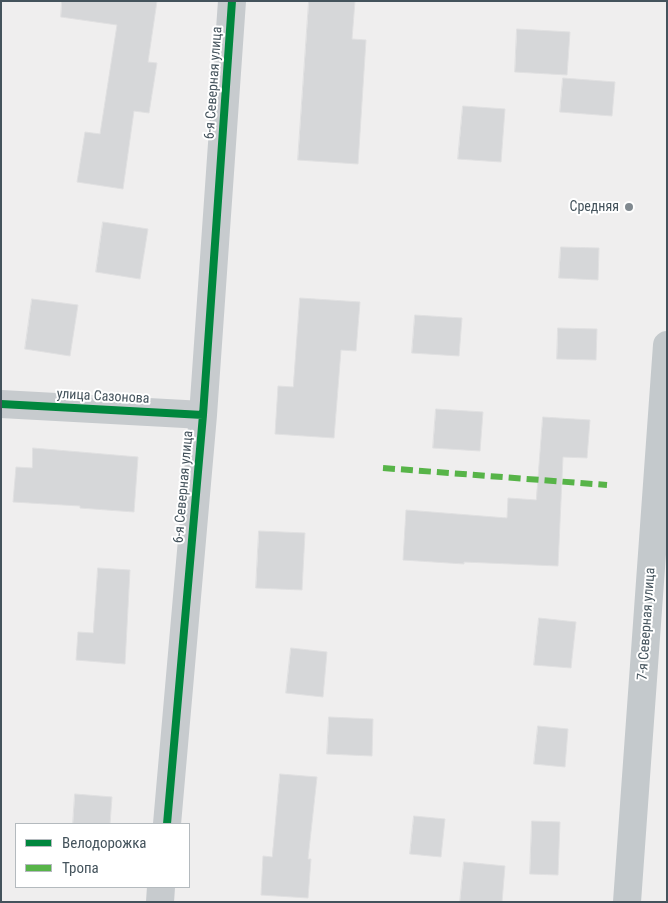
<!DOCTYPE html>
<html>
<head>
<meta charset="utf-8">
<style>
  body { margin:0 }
  #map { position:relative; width:668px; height:903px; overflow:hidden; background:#efeeee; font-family:"Roboto Condensed",sans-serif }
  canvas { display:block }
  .frame { position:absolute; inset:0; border:2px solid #44535c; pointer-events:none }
  .legend { position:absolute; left:15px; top:823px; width:175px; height:65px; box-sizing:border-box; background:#fff; border:1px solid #b4babe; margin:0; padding:6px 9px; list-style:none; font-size:15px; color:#44535c }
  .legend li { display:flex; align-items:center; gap:10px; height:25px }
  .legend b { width:25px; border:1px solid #b4babe }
</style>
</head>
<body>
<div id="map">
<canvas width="668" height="903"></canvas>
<div class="frame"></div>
<ul class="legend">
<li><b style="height:6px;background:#00873e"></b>Велодорожка</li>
<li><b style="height:6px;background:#57b448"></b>Тропа</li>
</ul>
</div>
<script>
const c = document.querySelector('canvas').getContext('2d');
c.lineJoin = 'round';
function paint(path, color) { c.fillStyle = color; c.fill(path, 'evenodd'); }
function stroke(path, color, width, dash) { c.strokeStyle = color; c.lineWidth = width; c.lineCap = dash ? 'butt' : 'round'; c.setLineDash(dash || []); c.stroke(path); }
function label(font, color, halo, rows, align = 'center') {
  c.font = font + ' "Roboto Condensed",sans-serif'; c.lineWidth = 4; c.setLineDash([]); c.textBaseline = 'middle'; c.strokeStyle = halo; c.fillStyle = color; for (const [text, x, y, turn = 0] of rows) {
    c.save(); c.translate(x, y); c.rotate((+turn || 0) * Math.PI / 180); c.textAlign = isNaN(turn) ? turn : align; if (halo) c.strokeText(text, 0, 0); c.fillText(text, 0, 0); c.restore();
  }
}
const building = new Path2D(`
  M 62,1 L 157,1 L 148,62 L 157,63 L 149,113 L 134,111 L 123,189 L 77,182 L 85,132 L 100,134 L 117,25 L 61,17 Z
  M 309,1 L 355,1 L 352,39 L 366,40 L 358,164 L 298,160 Z
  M 517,29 L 570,32 L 567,75 L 515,72 Z
  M 563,78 L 615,82 L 612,116 L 560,112 Z
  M 463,106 L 505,109 L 501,162 L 458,159 Z
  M 103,222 L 148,229 L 140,279 L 96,272 Z
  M 561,247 L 599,248 L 598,280 L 559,278 Z
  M 300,298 L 360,302 L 356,351 L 341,350 L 334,438 L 275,434 L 278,386 L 293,387 Z
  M 32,299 L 78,305 L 70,356 L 25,349 Z
  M 415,315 L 462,318 L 459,356 L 412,353 Z
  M 558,328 L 597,329 L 596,360 L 557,359 Z
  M 436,409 L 483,412 L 480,451 L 433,448 Z
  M 543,417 L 590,420 L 587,458 L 563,457 L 558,566 L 464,562 L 464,564 L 403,560 L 406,510 L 507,518 L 508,498 L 536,500 Z
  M 33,448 L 138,457 L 134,512 L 80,508 L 80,506 L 13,502 L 16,467 L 32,468 Z
  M 259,531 L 305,533 L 302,590 L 256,588 Z
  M 98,568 L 130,570 L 125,664 L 76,660 L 78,632 L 93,633 Z
  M 539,618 L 576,622 L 571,668 L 534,665 Z
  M 291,648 L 327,652 L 323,697 L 286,693 Z
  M 329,717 L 373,719 L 372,756 L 327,754 Z
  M 538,726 L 568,729 L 565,767 L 534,764 Z
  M 280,774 L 317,777 L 308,859 L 311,859 L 308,898 L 261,895 L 263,856 L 272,857 Z
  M 75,794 L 112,797 L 110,824 L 73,824 Z
  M 414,816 L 445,819 L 441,857 L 410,854 Z
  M 532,821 L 560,822 L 558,875 L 530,874 Z
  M 464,862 L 505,866 L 502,902 L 460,902 Z`);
const minor = new Path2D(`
  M 1,404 L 203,415
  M 167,824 L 203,415 L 232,1
  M 160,902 L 161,887`);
const major = new Path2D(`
  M 627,902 L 667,345`);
const quiet = new Path2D(`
  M 383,468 L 607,485`);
const cycleway = new Path2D(`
  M 1,404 L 203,415
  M 167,824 L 203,415 L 232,1`);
const markers = [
  [629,207,5,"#80898f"]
];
const streetNames = [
  ["6-я Северная улица",214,83,-86],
  ["улица Сазонова",103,397,3],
  ["6-я Северная улица",184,487,-85],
  ["7-я Северная улица",647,624,-86]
];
const poiNames = [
  ["Средняя",619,207]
];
paint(building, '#d6d7d9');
stroke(building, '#e0e0e1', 1);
stroke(minor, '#c7cbce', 28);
stroke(major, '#c4c9cc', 28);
stroke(quiet, '#57b448', 6, [12, 6]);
stroke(cycleway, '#00873e', 8);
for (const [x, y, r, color] of markers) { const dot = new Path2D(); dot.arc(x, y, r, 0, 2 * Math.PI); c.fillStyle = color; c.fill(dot); stroke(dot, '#fff', 2); }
label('14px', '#44535c', '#fff', streetNames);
label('14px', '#44535c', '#fff', poiNames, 'right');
</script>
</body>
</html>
